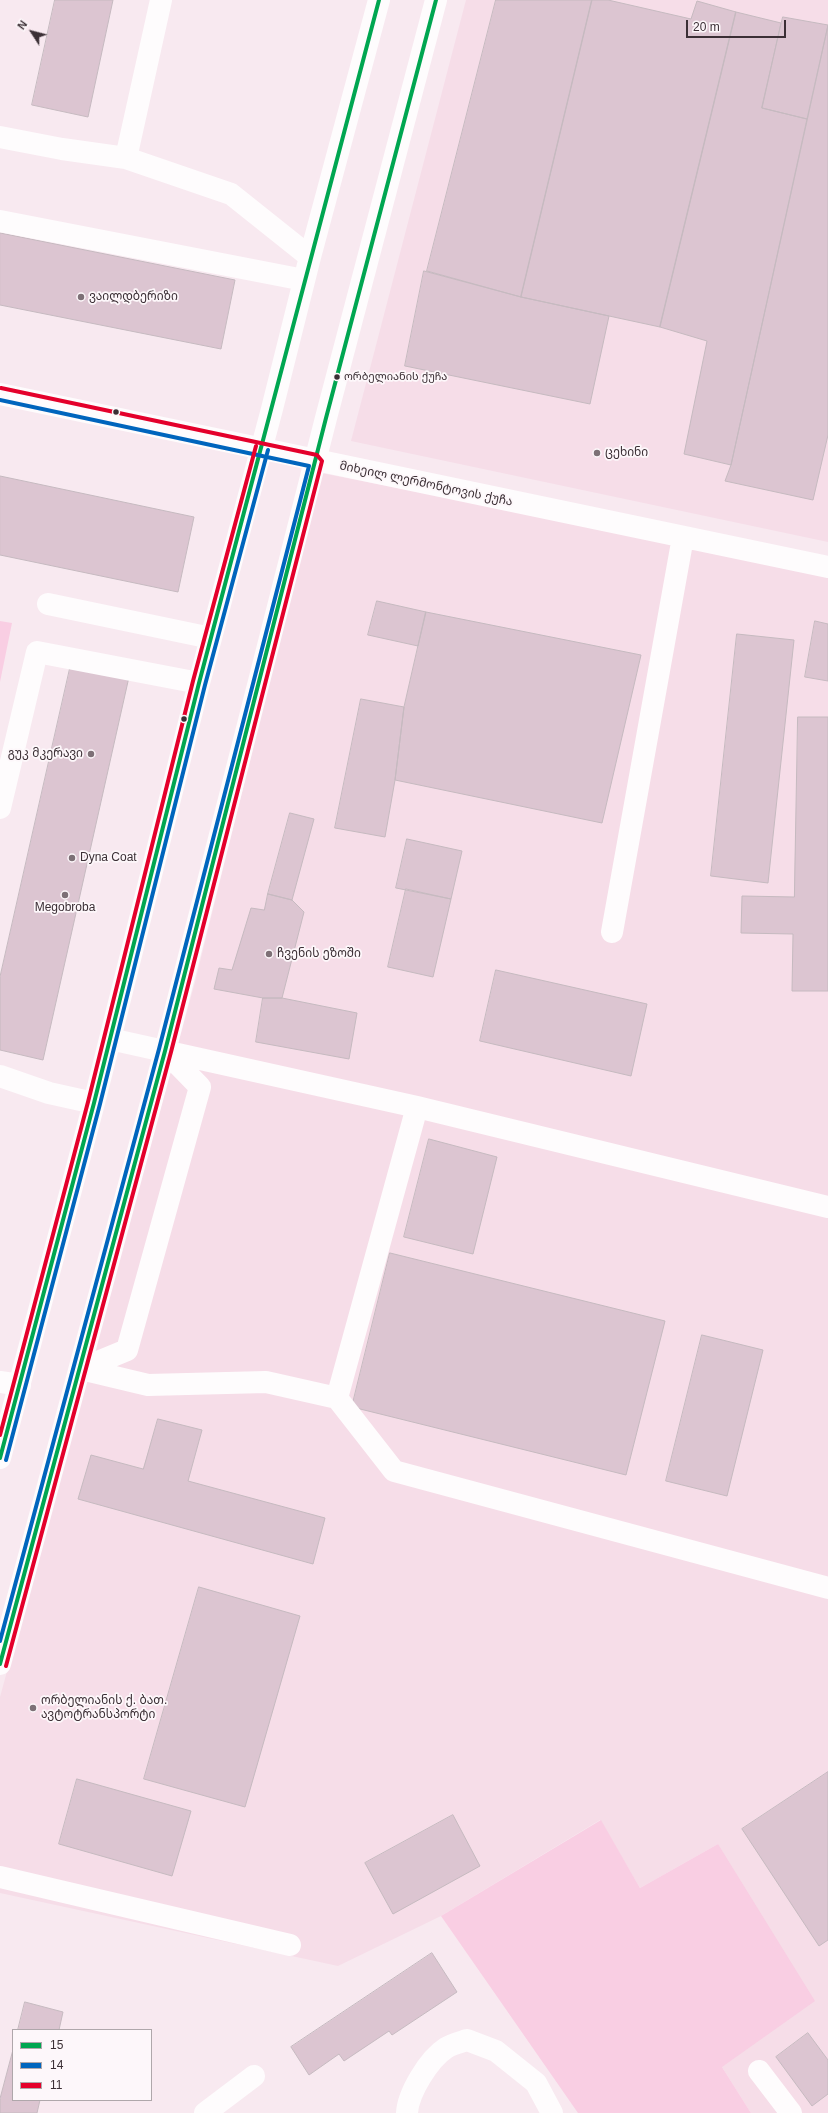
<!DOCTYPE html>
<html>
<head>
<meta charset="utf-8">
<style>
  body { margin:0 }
  #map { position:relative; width:828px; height:2113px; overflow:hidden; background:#f8e9f0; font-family:Arial,sans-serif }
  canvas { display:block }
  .legend { position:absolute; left:12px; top:2029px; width:140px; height:72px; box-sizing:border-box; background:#fdf7fa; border:1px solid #afa7ab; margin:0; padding:5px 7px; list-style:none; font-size:12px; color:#3b2f35 }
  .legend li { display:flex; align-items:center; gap:8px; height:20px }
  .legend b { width:20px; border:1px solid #afa7ab }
  .north { position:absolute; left:12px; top:12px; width:40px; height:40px; -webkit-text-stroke:3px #fdf7fa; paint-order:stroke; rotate:306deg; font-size:11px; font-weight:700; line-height:16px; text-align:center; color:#3b2f35 }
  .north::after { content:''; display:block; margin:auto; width:14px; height:18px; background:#3b2f35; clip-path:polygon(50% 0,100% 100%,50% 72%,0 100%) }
  .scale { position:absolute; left:686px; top:20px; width:100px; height:18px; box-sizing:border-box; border:2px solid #3b2f35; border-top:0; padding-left:5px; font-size:12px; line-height:14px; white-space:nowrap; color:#3b2f35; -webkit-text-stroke:3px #fdf7fa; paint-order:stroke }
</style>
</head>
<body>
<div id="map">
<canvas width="828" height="2113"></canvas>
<ul class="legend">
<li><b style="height:5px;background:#00a651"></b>15</li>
<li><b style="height:5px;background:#0065bd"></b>14</li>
<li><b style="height:5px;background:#e4002b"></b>11</li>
</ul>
<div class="north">N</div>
<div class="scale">20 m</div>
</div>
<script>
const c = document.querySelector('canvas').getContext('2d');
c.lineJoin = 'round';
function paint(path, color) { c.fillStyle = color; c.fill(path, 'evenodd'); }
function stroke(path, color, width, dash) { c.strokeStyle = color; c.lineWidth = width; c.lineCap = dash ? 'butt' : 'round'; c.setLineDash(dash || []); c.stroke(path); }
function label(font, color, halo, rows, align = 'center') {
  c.font = font + ' Arial,"Noto Sans Georgian",sans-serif'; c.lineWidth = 3.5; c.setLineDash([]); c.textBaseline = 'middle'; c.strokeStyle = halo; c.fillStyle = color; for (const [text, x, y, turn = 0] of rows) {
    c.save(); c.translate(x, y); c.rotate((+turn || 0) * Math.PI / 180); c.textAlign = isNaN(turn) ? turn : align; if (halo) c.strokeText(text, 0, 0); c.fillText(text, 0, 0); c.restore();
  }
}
const built = new Path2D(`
  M 466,0 L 828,0 L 828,542 L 351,441 Z
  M 321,473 L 828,572 L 828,2113 L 751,2113 L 722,2067 L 718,1844 L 640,1888 L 600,1820 L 441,1916 L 338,1966 L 0,1893 L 0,1697 L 195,982 Z`);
const green = new Path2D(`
  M 0,621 L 12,623 L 0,682 Z
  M 601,1820 L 640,1888 L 718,1844 L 815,2001 L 722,2067 L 751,2113 L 578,2113 L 441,1916 Z`);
const building = new Path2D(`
  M 55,0 L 113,0 L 88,117 L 32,105 Z
  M 496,0 L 592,0 L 521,297 L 427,271 Z
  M 592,0 L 608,0 L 691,19 L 697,1 L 736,12 L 660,327 L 521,297 Z
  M 736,12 L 781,23 L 762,108 L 807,119 L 731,465 L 684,454 L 707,341 L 660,327 Z
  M 783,17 L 828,25 L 807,119 L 762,108 Z
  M 828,26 L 828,435 L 813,500 L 725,481 L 731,465 Z
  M 0,233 L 235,280 L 221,349 L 0,305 Z
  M 424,271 L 521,297 L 609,316 L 590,404 L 405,366 Z
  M 0,476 L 194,517 L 178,592 L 0,555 Z
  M 377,601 L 426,612 L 418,646 L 368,635 Z
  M 426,612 L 641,655 L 602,823 L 395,780 L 404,707 Z
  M 815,621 L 828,624 L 828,681 L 805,677 Z
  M 737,634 L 794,640 L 768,883 L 711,876 Z
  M 71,664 L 129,677 L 43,1060 L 0,1050 L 0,977 Z
  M 361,699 L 404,707 L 395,780 L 385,837 L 335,828 Z
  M 798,717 L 828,717 L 828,991 L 792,991 L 793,934 L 741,933 L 742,896 L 794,897 Z
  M 290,813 L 314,819 L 292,900 L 268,894 Z
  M 407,839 L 462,851 L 451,899 L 396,888 Z
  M 406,889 L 451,899 L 433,977 L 388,967 Z
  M 268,894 L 292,900 L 304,912 L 282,998 L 263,998 L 214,989 L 219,968 L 232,970 L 251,908 L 264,910 Z
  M 496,970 L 647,1004 L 631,1076 L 480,1041 Z
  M 263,998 L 282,998 L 357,1013 L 349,1059 L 256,1042 Z
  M 429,1139 L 497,1157 L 473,1254 L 404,1237 Z
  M 390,1253 L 665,1321 L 626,1475 L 352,1407 Z
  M 702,1335 L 763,1350 L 727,1496 L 666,1481 Z
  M 158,1419 L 202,1430 L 188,1481 L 325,1518 L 313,1564 L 78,1499 L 91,1455 L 143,1469 Z
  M 199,1587 L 300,1616 L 245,1807 L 144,1779 Z
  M 828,1772 L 828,1940 L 819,1946 L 742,1829 Z
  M 77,1779 L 191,1811 L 172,1876 L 59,1844 Z
  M 453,1815 L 480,1866 L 393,1914 L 365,1863 Z
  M 432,1953 L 457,1992 L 392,2035 L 389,2031 L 344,2061 L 339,2054 L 309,2075 L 291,2047 Z
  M 25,2002 L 63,2012 L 59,2030 L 18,2030 Z
  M 808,2033 L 828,2060 L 828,2094 L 812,2106 L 776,2057 Z
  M 13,2050 L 13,2100 L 40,2100 L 37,2113 L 0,2113 L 0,2099 Z`);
const minor = new Path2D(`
  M 0,137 L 62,149 L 126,158 L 161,0
  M 126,158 L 231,194 L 310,257
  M 0,221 L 304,280
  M 0,394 L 828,567
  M 48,604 L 211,638
  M 0,808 L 37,652 L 199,683
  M 612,932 L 683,537
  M 110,1039 L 417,1107 L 828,1207
  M 165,1051 L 200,1087 L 127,1350 L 81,1369 L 148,1385 L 266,1382 L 337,1398
  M 0,1076 L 49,1093 L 94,1103
  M 417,1107 L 337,1398 L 394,1471 L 828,1588
  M 0,1382 L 20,1385
  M 0,1458 L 94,1103 L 199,683 L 272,409 L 310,257 L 379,0
  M 0,1664 L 165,1051 L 326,418 L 436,0
  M 0,1877 L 290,1945
  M 759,2071 L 791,2113
  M 205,2113 L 254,2076
  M 407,2113 C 408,2093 429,2059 446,2048 C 452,2044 461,2042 467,2040 L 496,2051 L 536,2083 L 552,2113`);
const bus1 = new Path2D(`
  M 0,1458 L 94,1103 L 199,683 L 379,0
  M 0,1664 L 165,1051 L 326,418 L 436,0`);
const bus2 = new Path2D(`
  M 0,400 L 309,466 L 159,1049 L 0,1641
  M 6,1460 L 100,1104 L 205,685 L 268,450`);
const bus3 = new Path2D(`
  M 1,388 L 317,455 L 322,461 L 171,1052 L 6,1666
  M 0,1435 L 88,1102 L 193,681 L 256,446`);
const markers = [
  [81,297,4,"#7d7076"],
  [337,377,3.5,"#3b2f35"],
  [116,412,3.5,"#3b2f35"],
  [597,453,4,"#7d7076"],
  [184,719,3.5,"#3b2f35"],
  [91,754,4,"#7d7076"],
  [72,858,4,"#7d7076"],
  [65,895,4,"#7d7076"],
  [269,954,4,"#7d7076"],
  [33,1708,4,"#7d7076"]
];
const busNames = [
  ["ორბელიანის ქუჩა",344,377]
];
const poiNames = [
  ["ვაილდბერიზი",89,297],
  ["ცეხინი",605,453],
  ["გუკ მკერავი",83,754,"right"],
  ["Dyna Coat",80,858],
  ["Megobroba",65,908,"center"],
  ["ჩვენის ეზოში",277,954],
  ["ორბელიანის ქ. ბათ.",41,1701],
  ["ავტოტრანსპორტი",41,1715]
];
const streetNames = [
  ["მიხეილ ლერმონტოვის ქუჩა",426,484,12]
];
paint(built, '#f6dde8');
paint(green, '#f9cee3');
paint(building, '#dcc5d1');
stroke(building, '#c6bac0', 1);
stroke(minor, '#fefcfd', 22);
stroke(bus1, '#00a651', 4);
stroke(bus2, '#0065bd', 4);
stroke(bus3, '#e4002b', 4);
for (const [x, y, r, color] of markers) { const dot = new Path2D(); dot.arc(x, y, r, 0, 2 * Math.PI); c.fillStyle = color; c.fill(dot); stroke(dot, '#fdf7fa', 1.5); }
label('11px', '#3b2f35', '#fdf7fa', busNames, 'left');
label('12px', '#3b2f35', '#fdf7fa', poiNames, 'left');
label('12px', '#3b2f35', '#fdf7fa', streetNames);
</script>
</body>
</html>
